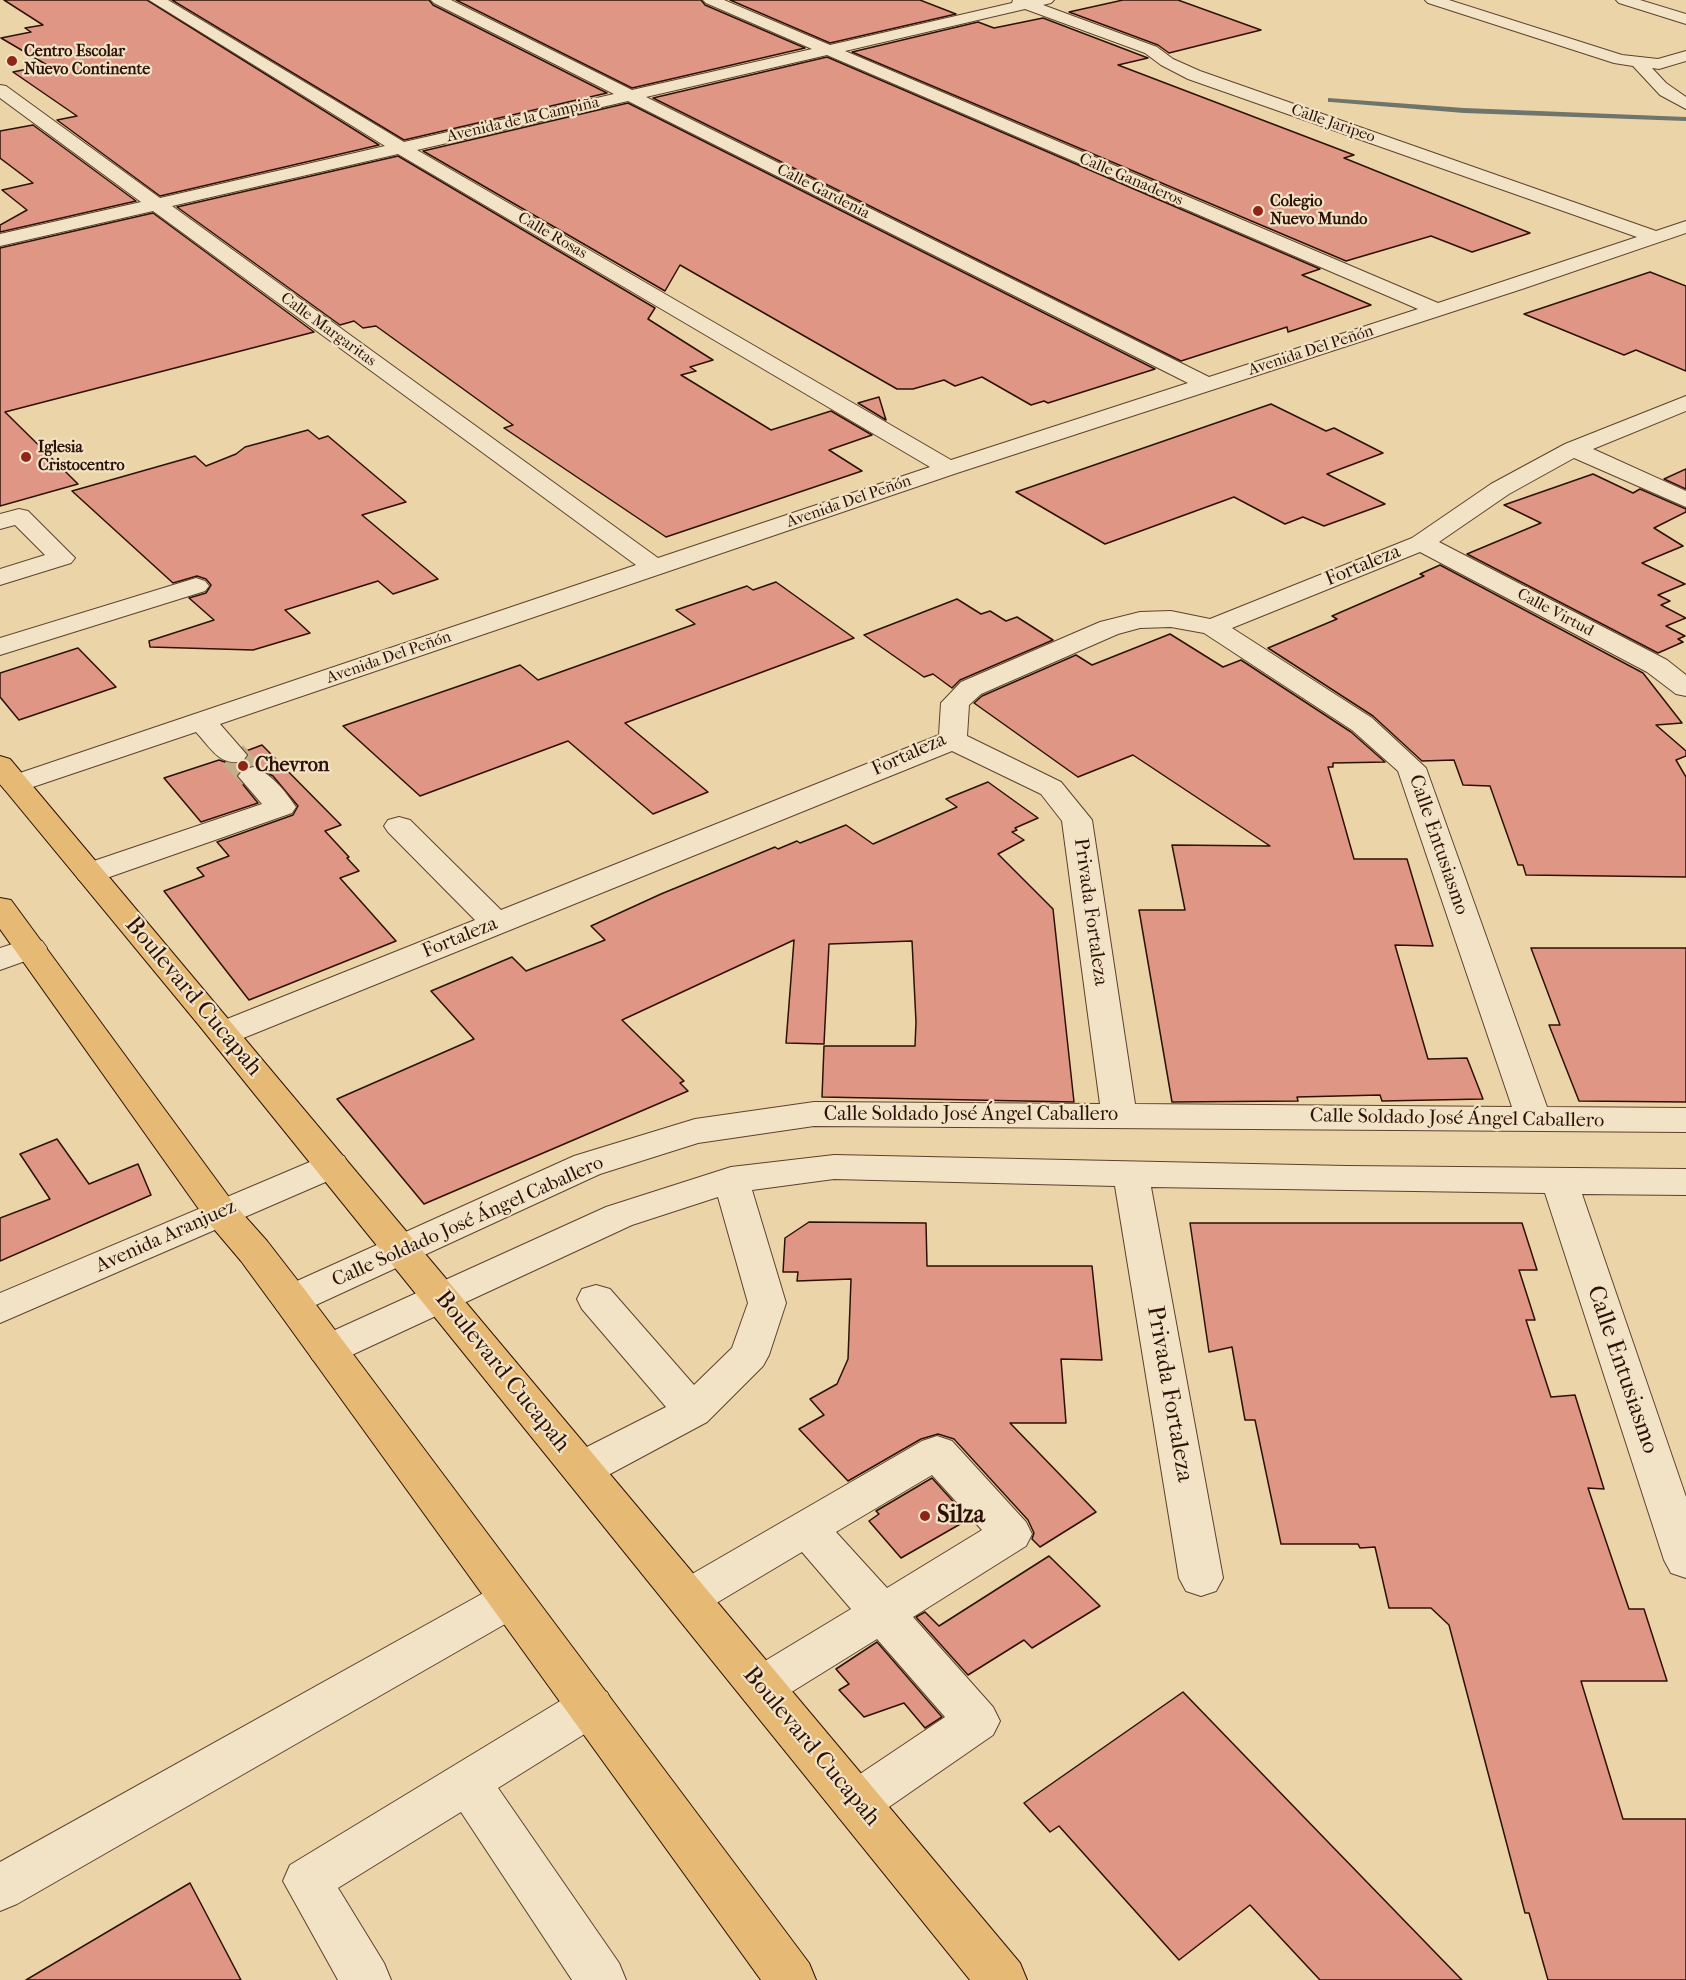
<!DOCTYPE html>
<html>
<head>
<meta charset="utf-8">
<style>
  body { margin:0 }
  canvas { display:block; background:#ebd4a7 }
</style>
</head>
<body>
<canvas width="1686" height="1980"></canvas>
<script>
const c = document.querySelector('canvas').getContext('2d');
c.lineJoin = 'round';
function paint(path, color) { c.fillStyle = color; c.fill(path, 'evenodd'); }
function stroke(path, color, width, dash) { c.strokeStyle = color; c.lineWidth = width; c.lineCap = dash ? 'butt' : 'round'; c.setLineDash(dash || []); c.stroke(path); }
function label(font, color, halo, rows, align = 'center') {
  c.font = font + ' "IM FELL French Canon",serif'; c.lineWidth = 4.5; c.setLineDash([]); c.textBaseline = 'middle'; c.strokeStyle = halo; c.fillStyle = color; for (const [text, x, y, turn = 0] of rows) {
    c.save(); c.translate(x, y); c.rotate((+turn || 0) * Math.PI / 180); c.textAlign = isNaN(turn) ? turn : align; if (halo) c.strokeText(text, 0, 0); c.fillText(text, 0, 0); c.restore();
  }
}
const stream = new Path2D(`
  M 1328,98 L 1464,108 L 1686,117 L 1686,121 L 1464,113 L 1331,102 L 1328,102 Z`);
const building = new Path2D(`
  M 4,0 L 147,0 L 379,145 L 160,196 L 57,120 L 77,116 L 13,72 L 47,65 L 1,38 L 31,32 L 25,28 L 43,25 Z
  M 172,0 L 429,0 L 433,5 L 607,93 L 404,140 Z
  M 456,0 L 701,0 L 705,5 L 805,48 L 632,88 Z
  M 730,0 L 920,0 L 956,14 L 830,43 Z
  M 1123,0 L 1178,0 L 1261,30 L 1169,53 L 1158,45 L 1069,12 Z
  M 1043,18 L 1148,58 L 1118,65 L 1354,155 L 1344,158 L 1530,233 L 1472,252 L 1431,236 L 1346,261 L 852,52 L 978,22 L 994,28 Z
  M 827,57 L 1320,269 L 1302,275 L 1371,305 L 1288,332 L 1287,327 L 1181,361 L 653,98 Z
  M 628,103 L 1155,369 L 1048,403 L 1044,401 L 1031,405 L 982,377 L 955,386 L 944,380 L 913,389 L 897,389 L 680,265 L 665,291 L 423,151 Z
  M 33,125 L 136,201 L 0,232 L 0,225 L 27,210 L 2,190 L 33,183 L 0,158 L 0,131 Z
  M 398,156 L 655,308 L 648,319 L 713,360 L 690,367 L 696,371 L 681,375 L 771,430 L 831,411 L 872,435 L 829,450 L 862,471 L 666,537 L 504,428 L 513,425 L 376,326 L 363,328 L 354,321 L 340,325 L 177,207 Z
  M 153,213 L 314,332 L 5,412 L 78,484 L 0,506 L 0,248 Z
  M 1650,272 L 1686,286 L 1686,371 L 1636,350 L 1624,355 L 1524,314 Z
  M 879,397 L 886,420 L 858,403 Z
  M 1271,404 L 1326,431 L 1334,428 L 1383,453 L 1327,474 L 1385,504 L 1324,526 L 1303,517 L 1285,524 L 1234,497 L 1105,544 L 1016,492 Z
  M 308,430 L 319,439 L 328,436 L 406,502 L 362,515 L 438,579 L 393,594 L 378,581 L 285,610 L 310,633 L 253,650 L 150,647 L 149,641 L 214,620 L 189,598 L 206,593 L 211,585 L 206,579 L 197,576 L 173,583 L 72,491 L 195,456 L 206,466 L 236,454 L 245,447 Z
  M 1686,469 L 1686,489 L 1664,479 Z
  M 1593,474 L 1633,493 L 1640,489 L 1686,509 L 1686,512 L 1654,528 L 1683,546 L 1642,563 L 1685,584 L 1658,595 L 1670,601 L 1661,605 L 1686,618 L 1666,626 L 1685,636 L 1678,639 L 1683,642 L 1658,653 L 1467,554 L 1541,523 L 1504,505 Z
  M 1440,565 L 1643,673 L 1682,723 L 1656,725 L 1686,751 L 1686,756 L 1676,760 L 1686,777 L 1686,877 L 1526,875 L 1523,865 L 1518,865 L 1490,786 L 1463,785 L 1454,760 L 1422,761 L 1373,716 L 1268,648 L 1337,619 L 1332,616 L 1424,576 L 1420,574 Z
  M 776,582 L 854,638 L 625,723 L 708,792 L 653,814 L 568,741 L 420,796 L 343,726 L 520,665 L 538,680 L 695,624 L 676,610 L 747,586 L 753,590 Z
  M 957,599 L 981,614 L 990,611 L 1006,621 L 1017,617 L 1053,640 L 960,680 L 952,688 L 933,674 L 924,677 L 864,635 Z
  M 1170,634 L 1223,667 L 1241,660 L 1351,732 L 1385,762 L 1333,763 L 1333,767 L 1328,767 L 1354,859 L 1407,859 L 1433,946 L 1395,945 L 1428,1059 L 1467,1058 L 1483,1099 L 1382,1101 L 1380,1095 L 1297,1097 L 1298,1101 L 1172,1102 L 1139,910 L 1185,910 L 1172,845 L 1270,846 L 1133,755 L 1078,777 L 974,703 L 982,696 L 1076,655 L 1092,665 Z
  M 78,648 L 116,687 L 19,720 L 0,697 L 0,673 Z
  M 262,745 L 341,825 L 325,831 L 349,857 L 347,858 L 359,871 L 340,878 L 396,941 L 249,1000 L 164,891 L 204,876 L 197,868 L 229,856 L 217,842 L 293,815 L 298,806 L 273,776 L 252,765 L 241,769 L 236,776 L 258,803 L 201,822 L 164,778 L 219,760 L 228,763 L 243,763 L 249,755 L 246,751 Z
  M 988,782 L 1038,818 L 1015,828 L 1017,830 L 1012,832 L 1024,840 L 998,854 L 1053,909 L 1074,1102 L 822,1097 L 824,1046 L 915,1046 L 916,1022 L 912,941 L 829,944 L 824,1044 L 786,1043 L 794,940 L 622,1020 L 684,1081 L 680,1083 L 688,1091 L 424,1204 L 337,1099 L 474,1039 L 431,991 L 512,957 L 526,971 L 605,940 L 591,926 L 661,894 L 775,847 L 778,849 L 797,841 L 800,843 L 846,825 L 873,844 L 957,807 L 946,799 Z
  M 1531,948 L 1686,948 L 1686,1102 L 1579,1101 L 1549,1025 L 1560,1025 Z
  M 57,1139 L 89,1184 L 138,1164 L 151,1195 L 0,1261 L 0,1218 L 50,1199 L 20,1154 Z
  M 809,1222 L 926,1223 L 927,1266 L 1092,1266 L 1102,1360 L 1061,1359 L 1066,1423 L 1010,1423 L 1096,1512 L 1040,1547 L 1032,1539 L 1034,1533 L 1028,1520 L 954,1439 L 938,1434 L 921,1439 L 848,1481 L 799,1429 L 824,1415 L 810,1399 L 837,1384 L 848,1359 L 851,1279 L 797,1281 L 798,1272 L 783,1272 L 785,1238 Z
  M 1190,1223 L 1522,1223 L 1537,1270 L 1519,1270 L 1535,1320 L 1526,1320 L 1551,1397 L 1575,1395 L 1604,1489 L 1588,1488 L 1629,1609 L 1644,1609 L 1667,1681 L 1581,1681 L 1623,1819 L 1686,1819 L 1686,1980 L 1548,1980 L 1529,1913 L 1525,1913 L 1449,1625 L 1431,1608 L 1389,1608 L 1375,1547 L 1360,1548 L 1358,1544 L 1281,1544 L 1255,1420 L 1245,1420 L 1232,1347 L 1209,1352 Z
  M 932,1478 L 969,1519 L 901,1558 L 869,1521 L 879,1514 L 876,1511 Z
  M 1049,1556 L 1100,1606 L 1032,1648 L 1024,1640 L 968,1675 L 916,1617 L 925,1612 L 939,1626 Z
  M 877,1642 L 942,1717 L 925,1728 L 904,1703 L 864,1717 L 839,1690 L 849,1684 L 836,1669 Z
  M 1183,1692 L 1329,1843 L 1462,1980 L 1320,1980 L 1250,1905 L 1179,1960 L 1059,1826 L 1050,1832 L 1024,1803 Z
  M 190,1883 L 241,1980 L 26,1980 Z`);
const minorTunnel = new Path2D(`
  M 233,755 L 253,776`);
const minor = new Path2D(`
  M 149,0 L 168,0 L 404,142 L 614,94 L 434,3 L 431,0 L 451,0 L 632,90 L 812,49 L 706,3 L 703,0 L 724,0 L 830,45 L 1012,3 L 1013,0 L 1054,0 L 1051,3 L 1043,5 L 1157,47 L 1173,59 L 1200,71 L 1656,231 L 1686,221 L 1686,233 L 1522,289 L 957,473 L 220,724 L 247,755 L 243,761 C 220,767 211,748 196,732 L 15,793 L 5,790 L 0,784 L 5,778 L 636,565 L 153,211 L 0,246 L 0,234 L 141,202 L 0,98 L 0,85 L 6,86 L 160,198 L 385,146 ZM 1025,9 L 1145,53 L 1161,65 L 1188,79 L 1637,237 L 1438,303 L 845,51 ZM 827,55 L 1418,309 L 1209,377 L 646,97 ZM 628,101 L 1188,383 L 951,460 L 417,150 ZM 398,154 L 930,467 L 658,558 L 172,206 Z
  M 1425,0 L 1449,0 L 1622,55 L 1658,59 L 1686,51 L 1686,61 L 1659,69 L 1652,68 L 1666,83 L 1686,97 L 1686,109 L 1660,95 L 1633,66 L 1614,63 L 1428,3 Z
  M 1616,0 L 1640,0 L 1686,14 L 1686,24 L 1619,3 Z
  M 1686,396 L 1686,411 L 1593,449 L 1686,491 L 1686,507 L 1574,458 L 1509,494 L 1439,542 L 1667,660 L 1686,675 L 1686,696 L 1676,694 L 1647,672 L 1420,552 L 1232,628 L 1372,718 L 1426,768 L 1547,1107 L 1686,1108 L 1686,1132 L 814,1126 L 698,1143 L 600,1174 L 305,1310 L 291,1314 L 277,1310 L 272,1300 L 277,1290 L 574,1156 L 695,1119 L 814,1102 L 1100,1104 L 1062,821 L 1041,794 L 952,751 L 236,1041 L 224,1044 L 212,1041 L 207,1033 L 212,1025 L 475,920 L 388,832 L 384,826 L 388,820 L 399,817 L 410,820 L 501,910 L 939,735 L 941,703 L 961,682 L 1100,622 L 1140,612 L 1171,611 L 1210,619 L 1412,538 L 1491,484 L 1565,444 ZM 1171,627 L 1204,633 L 1352,730 L 1398,771 L 1512,1107 L 1135,1104 L 1092,820 L 1061,782 L 967,736 L 969,705 L 981,694 L 1118,634 L 1140,628 Z
  M 19,509 L 28,511 L 75,558 L 71,563 L 0,585 L 0,569 L 45,555 L 15,525 L 0,529 L 0,514 Z
  M 196,578 L 205,581 L 209,586 L 205,591 L 0,655 L 0,638 Z
  M 253,767 C 270,772 286,792 296,807 L 292,813 L 101,880 L 90,882 L 79,880 L 75,873 L 79,866 L 262,804 L 238,776 L 243,770 Z
  M 31,938 L 42,941 L 47,948 L 42,955 L 0,970 L 0,948 Z
  M 331,1153 L 344,1156 L 349,1165 L 344,1174 L 0,1323 L 0,1293 Z
  M 834,1155 L 1346,1166 L 1686,1169 L 1686,1195 L 1582,1194 L 1686,1497 L 1686,1578 L 1671,1573 L 1664,1560 L 1545,1193 L 1151,1187 L 1223,1578 L 1216,1591 L 1201,1596 L 1186,1591 L 1179,1578 L 1115,1186 L 834,1179 L 752,1190 L 786,1303 L 769,1355 L 763,1366 L 707,1422 L 597,1481 L 582,1485 L 567,1481 L 561,1469 L 567,1457 L 666,1407 L 582,1309 L 577,1299 L 582,1289 L 596,1285 L 610,1289 L 694,1385 L 732,1348 L 748,1303 L 718,1197 L 632,1225 L 341,1360 L 327,1365 L 313,1360 L 307,1350 L 313,1340 L 606,1207 L 731,1167 Z
  M 937,1436 L 952,1441 L 1026,1522 L 1032,1534 L 1026,1546 L 913,1617 L 993,1707 L 1000,1721 L 993,1735 L 873,1818 L 856,1824 L 839,1818 L 832,1803 L 839,1788 L 945,1717 L 877,1639 L 777,1701 L 761,1707 L 745,1701 L 738,1687 L 745,1673 L 851,1609 L 802,1552 L 703,1611 L 688,1616 L 673,1611 L 666,1598 L 673,1585 L 922,1441 ZM 932,1475 L 982,1530 L 887,1588 L 836,1532 Z
  M 511,1581 L 526,1586 L 533,1599 L 526,1612 L 17,1904 L 0,1911 L 0,1862 L 496,1586 Z
  M 591,1686 L 607,1692 L 614,1706 L 607,1720 L 498,1788 L 619,1963 L 626,1980 L 572,1980 L 461,1812 L 338,1888 L 384,1963 L 391,1980 L 338,1980 L 283,1881 L 290,1865 L 575,1692 Z`);
const major = new Path2D(`
  M 0,756 L 10,759 L 1020,1963 L 1027,1980 L 970,1980 L 198,1024 L 0,784 Z
  M 0,898 L 11,900 L 234,1204 L 267,1241 L 305,1290 L 809,1963 L 816,1980 L 761,1980 L 277,1310 L 241,1261 L 208,1222 L 0,929 Z`);
const markers = [
  [12,61,6,"#8f2418"],
  [1258,211,6,"#8f2418"],
  [26,457,6,"#8f2418"],
  [243,766,6,"#8f2418"],
  [925,1516,6,"#8f2418"]
];
const farPoinames = [
  ["Centro Escolar",24,52],
  ["Nuevo Continente",24,70],
  ["Colegio",1270,202],
  ["Nuevo Mundo",1270,220],
  ["Iglesia",38,448],
  ["Cristocentro",38,466]
];
const farStreetnames = [
  ["Avenida de la Campiña",523,120,-13],
  ["Calle Jaripeo",1333,124,19],
  ["Calle Ganaderos",1131,180,23],
  ["Calle Gardenia",823,192,27],
  ["Calle Rosas",552,236,30],
  ["Calle Margaritas",328,330,36],
  ["Avenida Del Peñón",1311,351,-18],
  ["Avenida Del Peñón",849,502,-19],
  ["Calle Virtud",1555,613,28],
  ["Avenida Del Peñón",389,658,-19]
];
const streetNames = [
  ["Fortaleza",1363,566,-22],
  ["Fortaleza",909,755,-24],
  ["Calle Entusiasmo",1438,845,71],
  ["Privada Fortaleza",1090,912,82],
  ["Fortaleza",460,938,-22],
  ["Calle Soldado José Ángel Caballero",971,1115],
  ["Calle Soldado José Ángel Caballero",1457,1119,1],
  ["Calle Soldado José Ángel Caballero",468,1222,-24],
  ["Avenida Aranjuez",166,1237,-24]
];
const poiNames = [
  ["Chevron",255,766]
];
const nearStreetnames = [
  ["Boulevard Cucapah",193,997,50],
  ["Calle Entusiasmo",1622,1370,71],
  ["Boulevard Cucapah",502,1372,51],
  ["Privada Fortaleza",1169,1394,80],
  ["Boulevard Cucapah",811,1747,50]
];
const nearPoinames = [
  ["Silza",937,1516]
];
paint(stream, '#6f746d');
paint(building, '#e09685');
stroke(building, '#2d1106', 1.5);
stroke(minorTunnel, '#c5ad87', 28, [28, 14]);
stroke(minor, '#5c422e', 2);
stroke(major, '#2d1106', 2);
paint(minor, '#f2e3c6');
paint(major, '#e6ba74');
for (const [x, y, r, color] of markers) { const dot = new Path2D(); dot.arc(x, y, r, 0, 2 * Math.PI); c.fillStyle = color; c.fill(dot); stroke(dot, '#f2e3c6', 2); }
label('bold 16px', '#2d1106', '#f2e3c6', farPoinames, 'left');
label('16px', '#2d1106', '#f2e3c6', farStreetnames);
label('20px', '#2d1106', '#f2e3c6', streetNames);
label('bold 20px', '#2d1106', '#f2e3c6', poiNames, 'left');
label('24px', '#2d1106', '#f2e3c6', nearStreetnames);
label('bold 24px', '#2d1106', '#f2e3c6', nearPoinames, 'left');
</script>
</body>
</html>
